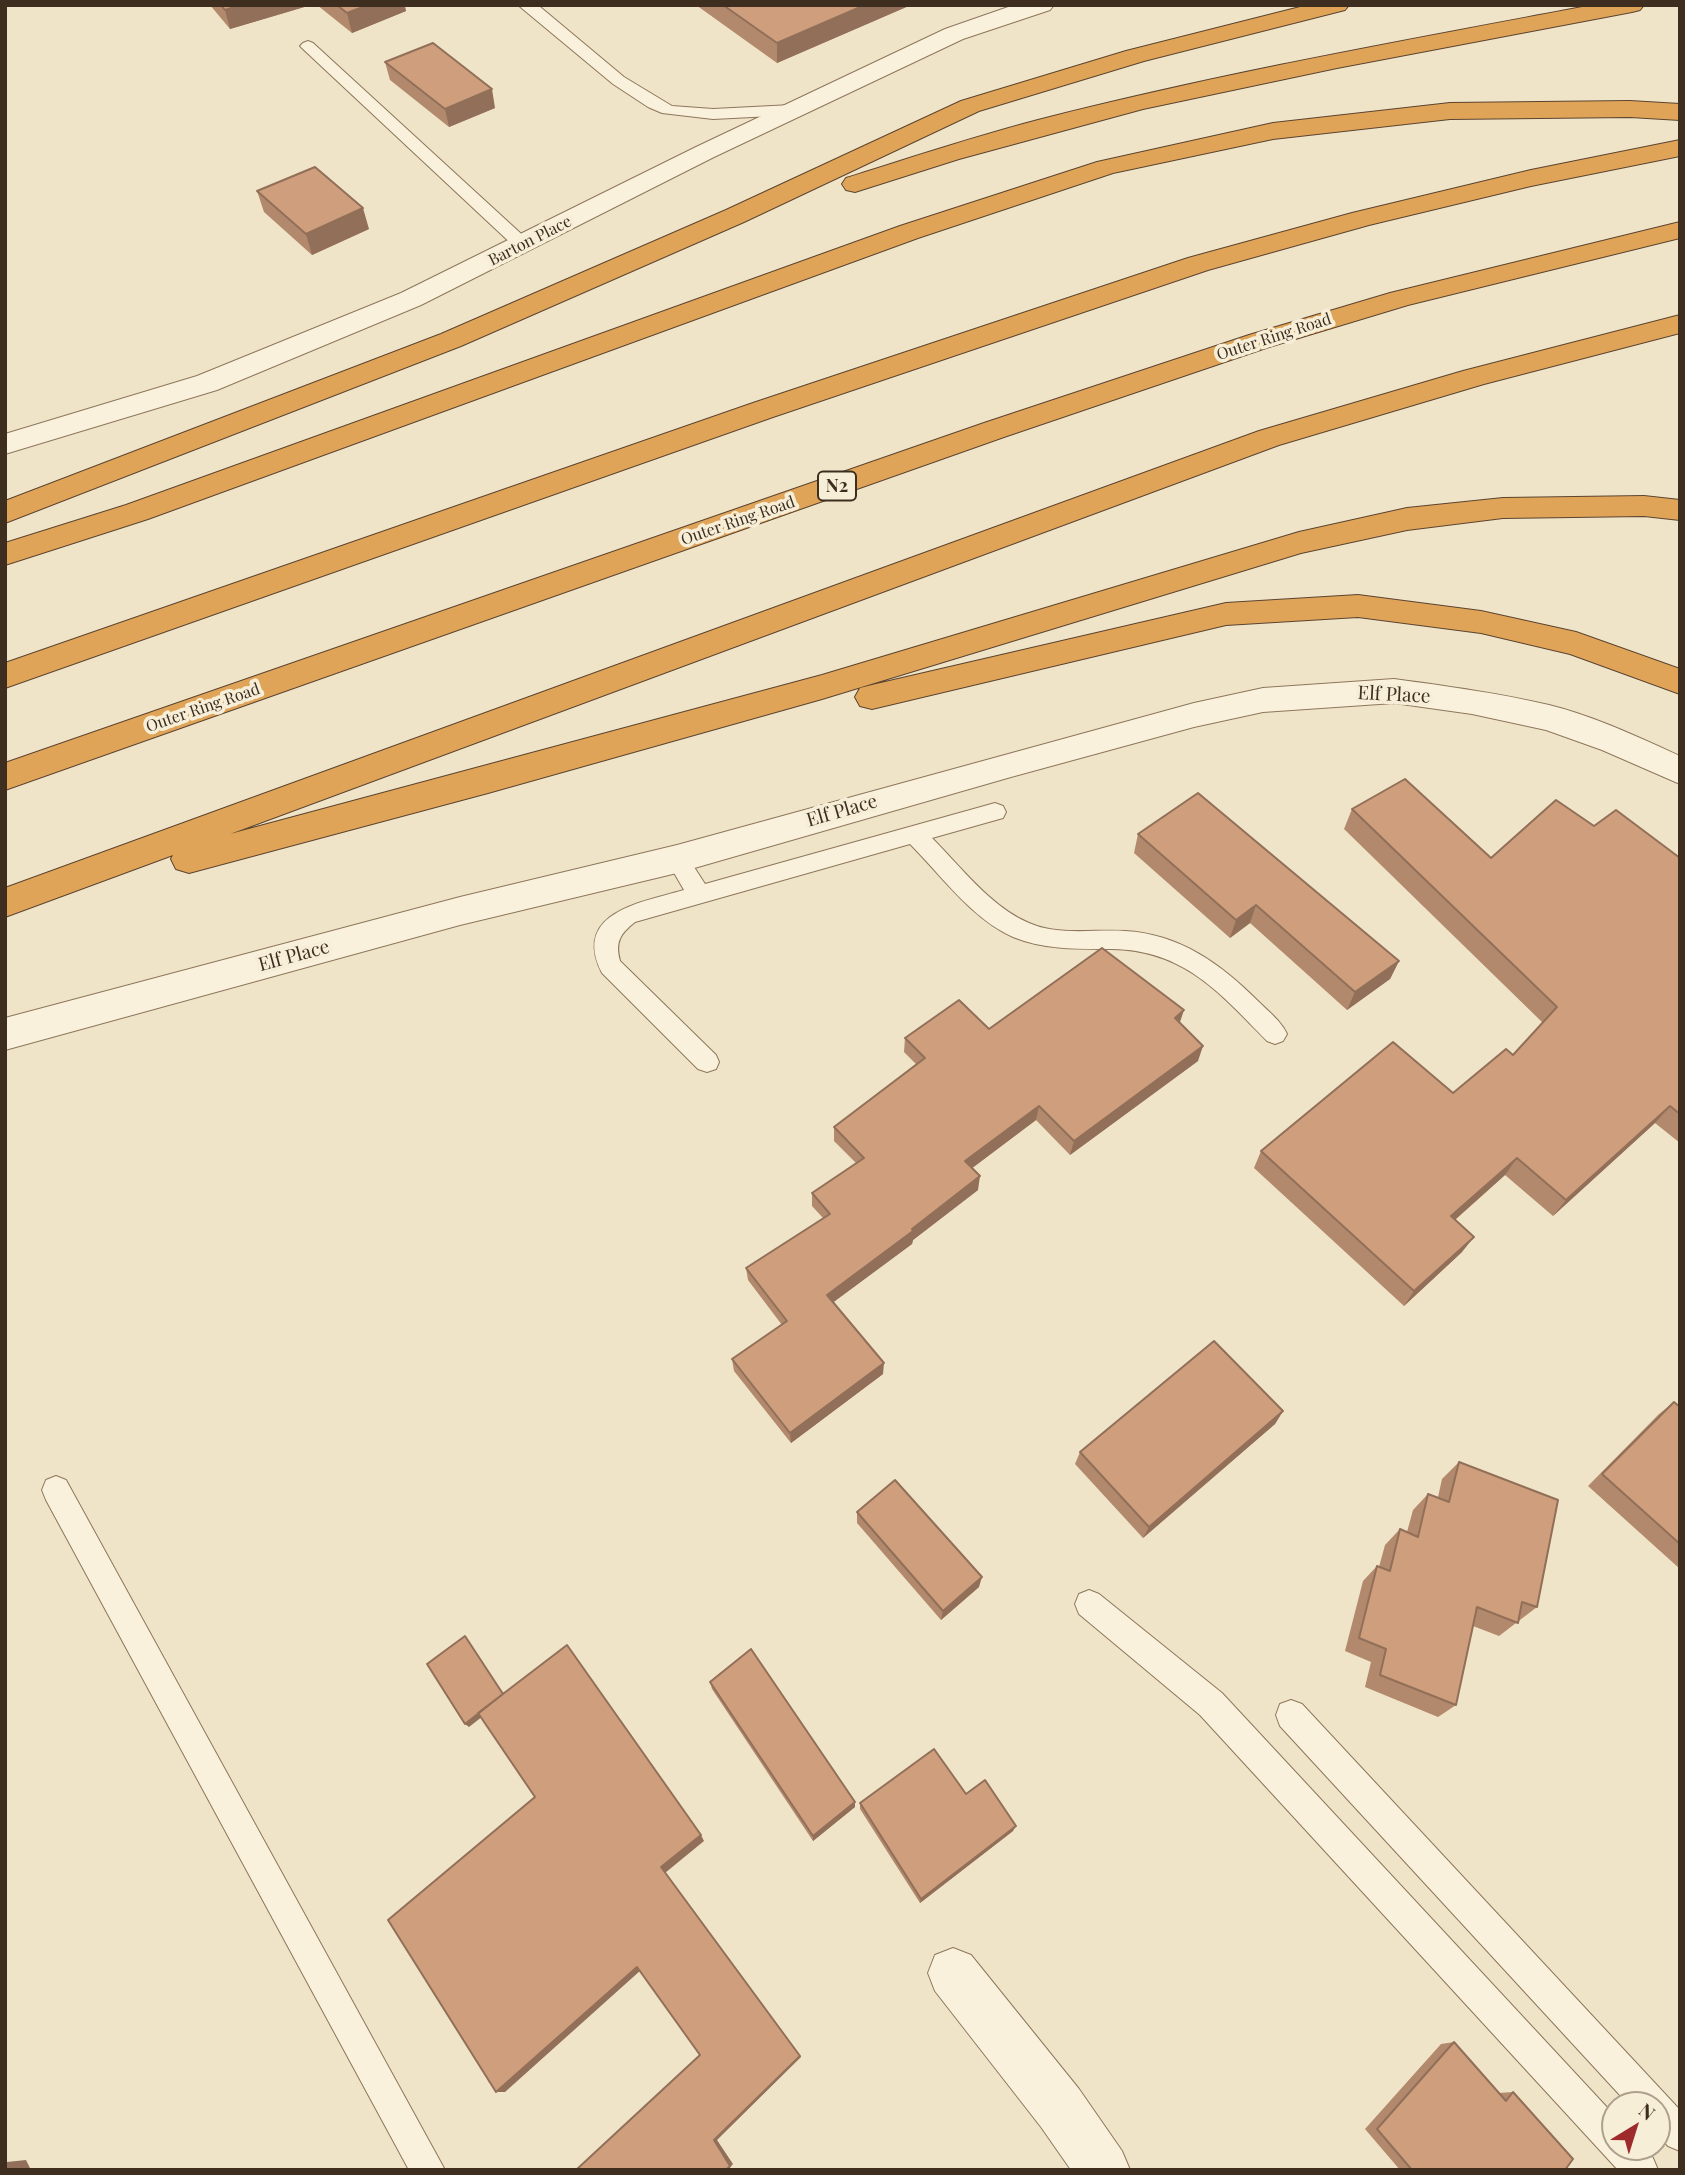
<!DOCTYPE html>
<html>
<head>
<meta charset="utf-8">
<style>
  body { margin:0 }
  #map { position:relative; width:1685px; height:2175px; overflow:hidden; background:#f0e4c8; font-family:"Playfair Display",serif }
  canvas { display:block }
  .frame { position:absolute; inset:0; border:7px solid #3d2e20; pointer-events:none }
  .north { position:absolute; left:1601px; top:2091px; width:70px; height:70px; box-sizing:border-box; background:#f7eed8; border:2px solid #ada18e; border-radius:50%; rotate:38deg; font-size:19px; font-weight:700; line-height:28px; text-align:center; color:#3d2e20 }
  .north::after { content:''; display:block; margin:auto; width:24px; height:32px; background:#9e2a2b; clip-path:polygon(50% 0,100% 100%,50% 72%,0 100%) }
</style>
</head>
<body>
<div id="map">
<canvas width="1685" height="2175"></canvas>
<div class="frame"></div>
<div class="north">N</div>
</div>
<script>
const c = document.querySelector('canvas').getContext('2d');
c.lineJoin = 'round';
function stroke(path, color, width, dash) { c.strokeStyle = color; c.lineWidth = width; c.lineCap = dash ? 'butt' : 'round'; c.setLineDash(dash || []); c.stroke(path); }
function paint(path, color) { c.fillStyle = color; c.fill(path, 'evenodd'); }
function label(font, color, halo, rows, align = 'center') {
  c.font = font + ' "Playfair Display",serif'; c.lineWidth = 7; c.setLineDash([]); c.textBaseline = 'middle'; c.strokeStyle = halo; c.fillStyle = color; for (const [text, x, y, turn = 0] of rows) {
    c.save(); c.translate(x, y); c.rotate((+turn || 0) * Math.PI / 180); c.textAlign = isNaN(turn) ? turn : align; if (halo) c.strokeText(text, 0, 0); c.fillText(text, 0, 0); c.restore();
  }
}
const lane = new Path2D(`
  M 518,5 L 539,6 L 624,77 L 672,106 L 713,109 L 792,105 L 800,110 L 792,115 L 713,119 L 662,113 L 648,107 L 613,84 Z
  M 308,41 L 313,43 L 529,241 L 532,245 L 529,249 L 517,249 L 303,49 L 300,46 L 303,43 Z
  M 995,803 L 1003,806 L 1006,812 L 1003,818 L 932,838 C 961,867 991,907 1029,923 C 1058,936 1094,929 1125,931 C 1180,934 1221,964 1259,1002 C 1269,1012 1281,1021 1287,1034 L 1283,1041 L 1275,1044 L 1267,1041 C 1220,993 1184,950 1112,949 C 1079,949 1045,950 1013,937 C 972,919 941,875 910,844 L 635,922 C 620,934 615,942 620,961 L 716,1055 L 719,1062 L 716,1069 L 707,1072 L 698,1069 L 602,973 C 571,912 643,902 684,890 L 666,859 L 669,853 L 677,850 L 685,853 L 705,884 Z
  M 56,1476 L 66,1480 L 445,2170 L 409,2170 L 46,1500 L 42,1490 L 46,1480 Z
  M 1089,1590 L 1099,1594 L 1222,1693 L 1615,2116 L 1615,2147 L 1643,2147 L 1653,2158 L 1658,2170 L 1618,2170 L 1200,1715 L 1079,1614 L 1075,1604 L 1079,1594 Z
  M 1291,1700 L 1302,1704 L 1680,2110 L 1680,2151 L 1668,2146 L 1657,2134 L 1657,2105 L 1629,2105 L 1280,1726 L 1276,1715 L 1280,1704 Z`);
const street = new Path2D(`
  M 1014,5 L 1054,5 L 1050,10 L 963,39 L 714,157 L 421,305 L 217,390 L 5,454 L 5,434 L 197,376 L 401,293 L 696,147 L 945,29 Z
  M 1394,679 C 1446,686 1498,693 1549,705 C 1594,716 1638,737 1680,756 L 1680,784 L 1602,750 L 1546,730 L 1472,714 L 1394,703 L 1263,712 L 1194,727 L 1011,777 L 677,873 L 460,925 L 5,1050 L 5,1018 L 460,897 L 677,845 L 1194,703 L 1263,688 Z
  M 953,1948 L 971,1955 L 1079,2089 L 1122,2151 L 1130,2170 L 1071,2170 L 1041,2127 L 935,1991 L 928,1973 L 935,1955 Z`);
const highway = new Path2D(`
  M 1308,5 L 1349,5 L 1345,10 L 1144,61 L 979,111 L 744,222 L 461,346 L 5,523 L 5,501 L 441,334 L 726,210 L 961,101 L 1126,51 Z
  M 1593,5 L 1644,5 L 1640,10 L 1632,12 L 1337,68 L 1143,109 L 959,159 L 855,192 L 846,190 L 842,184 L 846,178 C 910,158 973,137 1038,120 C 1221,73 1407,40 1593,5 Z
  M 1630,101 L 1680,104 L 1680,120 L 1630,117 L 1450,119 L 1273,139 L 1113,173 L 918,238 L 148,519 L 5,565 L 5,543 L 126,505 L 900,226 L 1097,162 L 1273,123 L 1450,103 Z
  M 1680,140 L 1680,156 L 1531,186 L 1369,225 L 1208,270 L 773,417 L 5,688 L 5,663 L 753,403 L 1188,258 L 1352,213 L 1531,170 Z
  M 1680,222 L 1680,238 L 1408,305 L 1269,347 L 1004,437 L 5,790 L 5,763 L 984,423 L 1249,335 L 1390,293 Z
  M 1680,315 L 1680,333 L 1484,384 L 1279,445 L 230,834 L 822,675 L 1299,532 L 1407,508 L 1503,498 L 1644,496 L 1680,500 L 1680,520 L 1644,516 L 1503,518 L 1407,530 L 1301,553 L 822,699 L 488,793 L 189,873 L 176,869 L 171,859 L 173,855 L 5,917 L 5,888 L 1259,431 L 1463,371 Z
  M 1358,595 L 1481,611 L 1576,632 L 1680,669 L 1680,694 L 1570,654 L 1481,633 L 1358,617 L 1226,625 L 872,709 L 860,706 L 855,697 L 860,688 L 872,685 L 1226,603 Z`);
const wall = new Path2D(`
  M 210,5 L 311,5 L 230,29 Z
  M 317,5 L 409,5 L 405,7 L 406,11 L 352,33 Z
  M 696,5 L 911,5 L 777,63 Z
  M 385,62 L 495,108 L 449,127 L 390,80 Z
  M 257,191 L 369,229 L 312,255 L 264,212 Z
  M 1352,809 L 1491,858 L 1594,826 L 1680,858 L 1680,1143 L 1655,1123 L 1553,1216 L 1505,1175 L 1455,1220 L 1462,1252 L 1404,1306 L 1254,1168 L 1261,1151 L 1453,1093 L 1513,1055 L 1543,1023 L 1344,829 Z
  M 1138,834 L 1399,961 L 1390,979 L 1347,1010 L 1250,923 L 1230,938 L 1134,853 Z
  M 1180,1023 L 1198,1061 L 1070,1155 L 1036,1120 L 972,1168 L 978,1190 L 913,1240 L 912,1244 L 833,1302 L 883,1374 L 791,1443 L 734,1371 L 732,1359 L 782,1325 L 748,1280 L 746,1268 L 823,1218 L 812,1206 L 812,1193 L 856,1163 L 834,1141 L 834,1127 L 916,1064 L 904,1052 L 905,1038 L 989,1029 Z
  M 1674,1402 L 1680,1407 L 1680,1569 L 1588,1486 L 1659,1414 Z
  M 1283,1411 L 1275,1424 L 1143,1538 L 1075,1464 L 1080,1452 Z
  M 1459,1462 L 1537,1607 L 1499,1636 L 1473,1626 L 1456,1705 L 1438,1717 L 1365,1687 L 1371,1662 L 1345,1651 L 1363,1581 L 1377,1566 L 1379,1567 L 1385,1545 L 1400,1529 L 1407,1532 L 1413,1510 L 1428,1494 L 1438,1497 L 1442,1479 Z
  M 857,1512 L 979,1587 L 941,1620 L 857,1523 Z
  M 710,1682 L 855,1807 L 813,1841 L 712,1689 Z
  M 966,1794 L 1013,1831 L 920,1903 L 860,1809 L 860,1803 Z
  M 1454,2042 L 1498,2093 L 1513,2092 L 1565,2170 L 1400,2170 L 1365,2129 L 1441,2044 Z`);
const shadedWall = new Path2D(`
  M 240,5 L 311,5 L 230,29 L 225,10 Z
  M 368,5 L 409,5 L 405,7 L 406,11 L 352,33 L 347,13 Z
  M 865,5 L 911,5 L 777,63 L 777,43 Z
  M 492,89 L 495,108 L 449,127 L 445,109 Z
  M 363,208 L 369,229 L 312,255 L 306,234 Z
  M 1256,905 L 1250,923 L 1230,938 L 1236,920 Z
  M 1399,961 L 1390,979 L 1347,1010 L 1355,992 Z
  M 1184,1010 L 1179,1025 L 1175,1018 Z
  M 1203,1046 L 1198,1061 L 1070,1155 L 1074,1141 Z
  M 1039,1106 L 1036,1120 L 963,1175 L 965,1161 Z
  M 1670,1106 L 1655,1123 L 1553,1216 L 1566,1200 Z
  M 1517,1158 L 1505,1175 L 1440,1233 L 1451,1216 Z
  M 980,1176 L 978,1190 L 913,1240 L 912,1244 L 827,1307 L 827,1295 Z
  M 1474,1237 L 1462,1252 L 1404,1306 L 1414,1291 Z
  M 884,1363 L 883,1374 L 791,1443 L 790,1433 Z
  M 1283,1411 L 1275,1424 L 1143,1538 L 1149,1527 Z
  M 982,1577 L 979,1587 L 941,1620 L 943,1611 Z
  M 465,1636 L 506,1698 L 469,1727 L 465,1724 Z
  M 855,1802 L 855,1807 L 813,1841 L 813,1836 Z
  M 1016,1826 L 1013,1831 L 920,1903 L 921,1899 Z
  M 701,1835 L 704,1841 L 665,1873 L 801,2057 L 717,2140 L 733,2164 L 728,2170 L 726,2170 L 714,2140 L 800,2056 L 661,1867 Z
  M 637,1967 L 641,1970 L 505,2092 L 496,2092 Z
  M 5,2157 L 7,2162 L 26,2160 L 31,2170 L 5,2170 Z`);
const building = new Path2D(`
  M 221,5 L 240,5 L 225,10 Z
  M 337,5 L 368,5 L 347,13 Z
  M 723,5 L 865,5 L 777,43 Z
  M 433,43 L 492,89 L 445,109 L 385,62 Z
  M 315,167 L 363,208 L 306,234 L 257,191 Z
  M 1405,779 L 1491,858 L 1556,800 L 1594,826 L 1616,810 L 1680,858 L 1680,1114 L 1670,1106 L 1566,1200 L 1517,1158 L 1451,1216 L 1474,1237 L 1414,1291 L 1261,1151 L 1393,1042 L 1453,1093 L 1506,1049 L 1513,1055 L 1557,1007 L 1352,809 Z
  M 1198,793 L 1399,961 L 1355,992 L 1256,905 L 1236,920 L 1138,834 Z
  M 1102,948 L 1184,1010 L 1175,1018 L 1203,1046 L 1074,1141 L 1039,1106 L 965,1161 L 980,1176 L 912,1229 L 913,1231 L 827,1295 L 884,1363 L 790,1433 L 732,1359 L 787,1321 L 746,1268 L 830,1214 L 812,1193 L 864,1158 L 834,1127 L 925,1058 L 905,1038 L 959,1000 L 989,1029 Z
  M 1214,1341 L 1283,1411 L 1149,1527 L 1080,1452 Z
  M 1674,1402 L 1680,1407 L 1680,1544 L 1602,1474 Z
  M 1459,1462 L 1558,1500 L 1537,1607 L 1522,1602 L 1518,1623 L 1477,1607 L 1456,1705 L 1380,1675 L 1386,1649 L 1359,1638 L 1377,1566 L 1390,1571 L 1400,1529 L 1418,1537 L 1428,1494 L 1449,1502 Z
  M 895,1480 L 982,1577 L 943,1611 L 857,1512 Z
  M 465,1636 L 503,1694 L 465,1724 L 427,1664 Z
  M 567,1645 L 701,1835 L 661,1867 L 800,2056 L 714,2140 L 730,2166 L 726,2170 L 576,2170 L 700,2055 L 637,1967 L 496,2092 L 388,1920 L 535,1797 L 478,1713 Z
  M 751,1649 L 855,1802 L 813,1836 L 710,1682 Z
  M 934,1749 L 966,1794 L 985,1780 L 1016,1826 L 921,1899 L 860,1803 Z
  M 1454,2042 L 1506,2101 L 1513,2092 L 1573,2159 L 1565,2170 L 1412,2170 L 1377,2129 Z`);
const farStreetnames = [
  ["Barton Place",530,241,-27],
  ["Outer Ring Road",1274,337,-18],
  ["Outer Ring Road",738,521,-19],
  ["Outer Ring Road",203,708,-19]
];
const shields = [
  [837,486,38]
];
const shieldNames = [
  ["N2",837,486]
];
const streetNames = [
  ["Elf Place",1394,695,3],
  ["Elf Place",842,811,-16],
  ["Elf Place",294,956,-15]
];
stroke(lane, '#8d765c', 2);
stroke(street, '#8d765c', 2);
stroke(highway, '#5b4430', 2);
paint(lane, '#faf1dc');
paint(street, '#faf1dc');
paint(highway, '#e0a458');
paint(wall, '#b2896c');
paint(shadedWall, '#916f58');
paint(building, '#cf9f7d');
stroke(building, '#916f58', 2);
label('16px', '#3d2e20', '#f7eed8', farStreetnames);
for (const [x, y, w] of shields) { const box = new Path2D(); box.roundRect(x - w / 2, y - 14.5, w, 29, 5); c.fillStyle = '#f7eed8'; c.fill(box); stroke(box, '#3d2e20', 2); }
label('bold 18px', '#3d2e20', null, shieldNames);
label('19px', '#3d2e20', '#f7eed8', streetNames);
</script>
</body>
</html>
